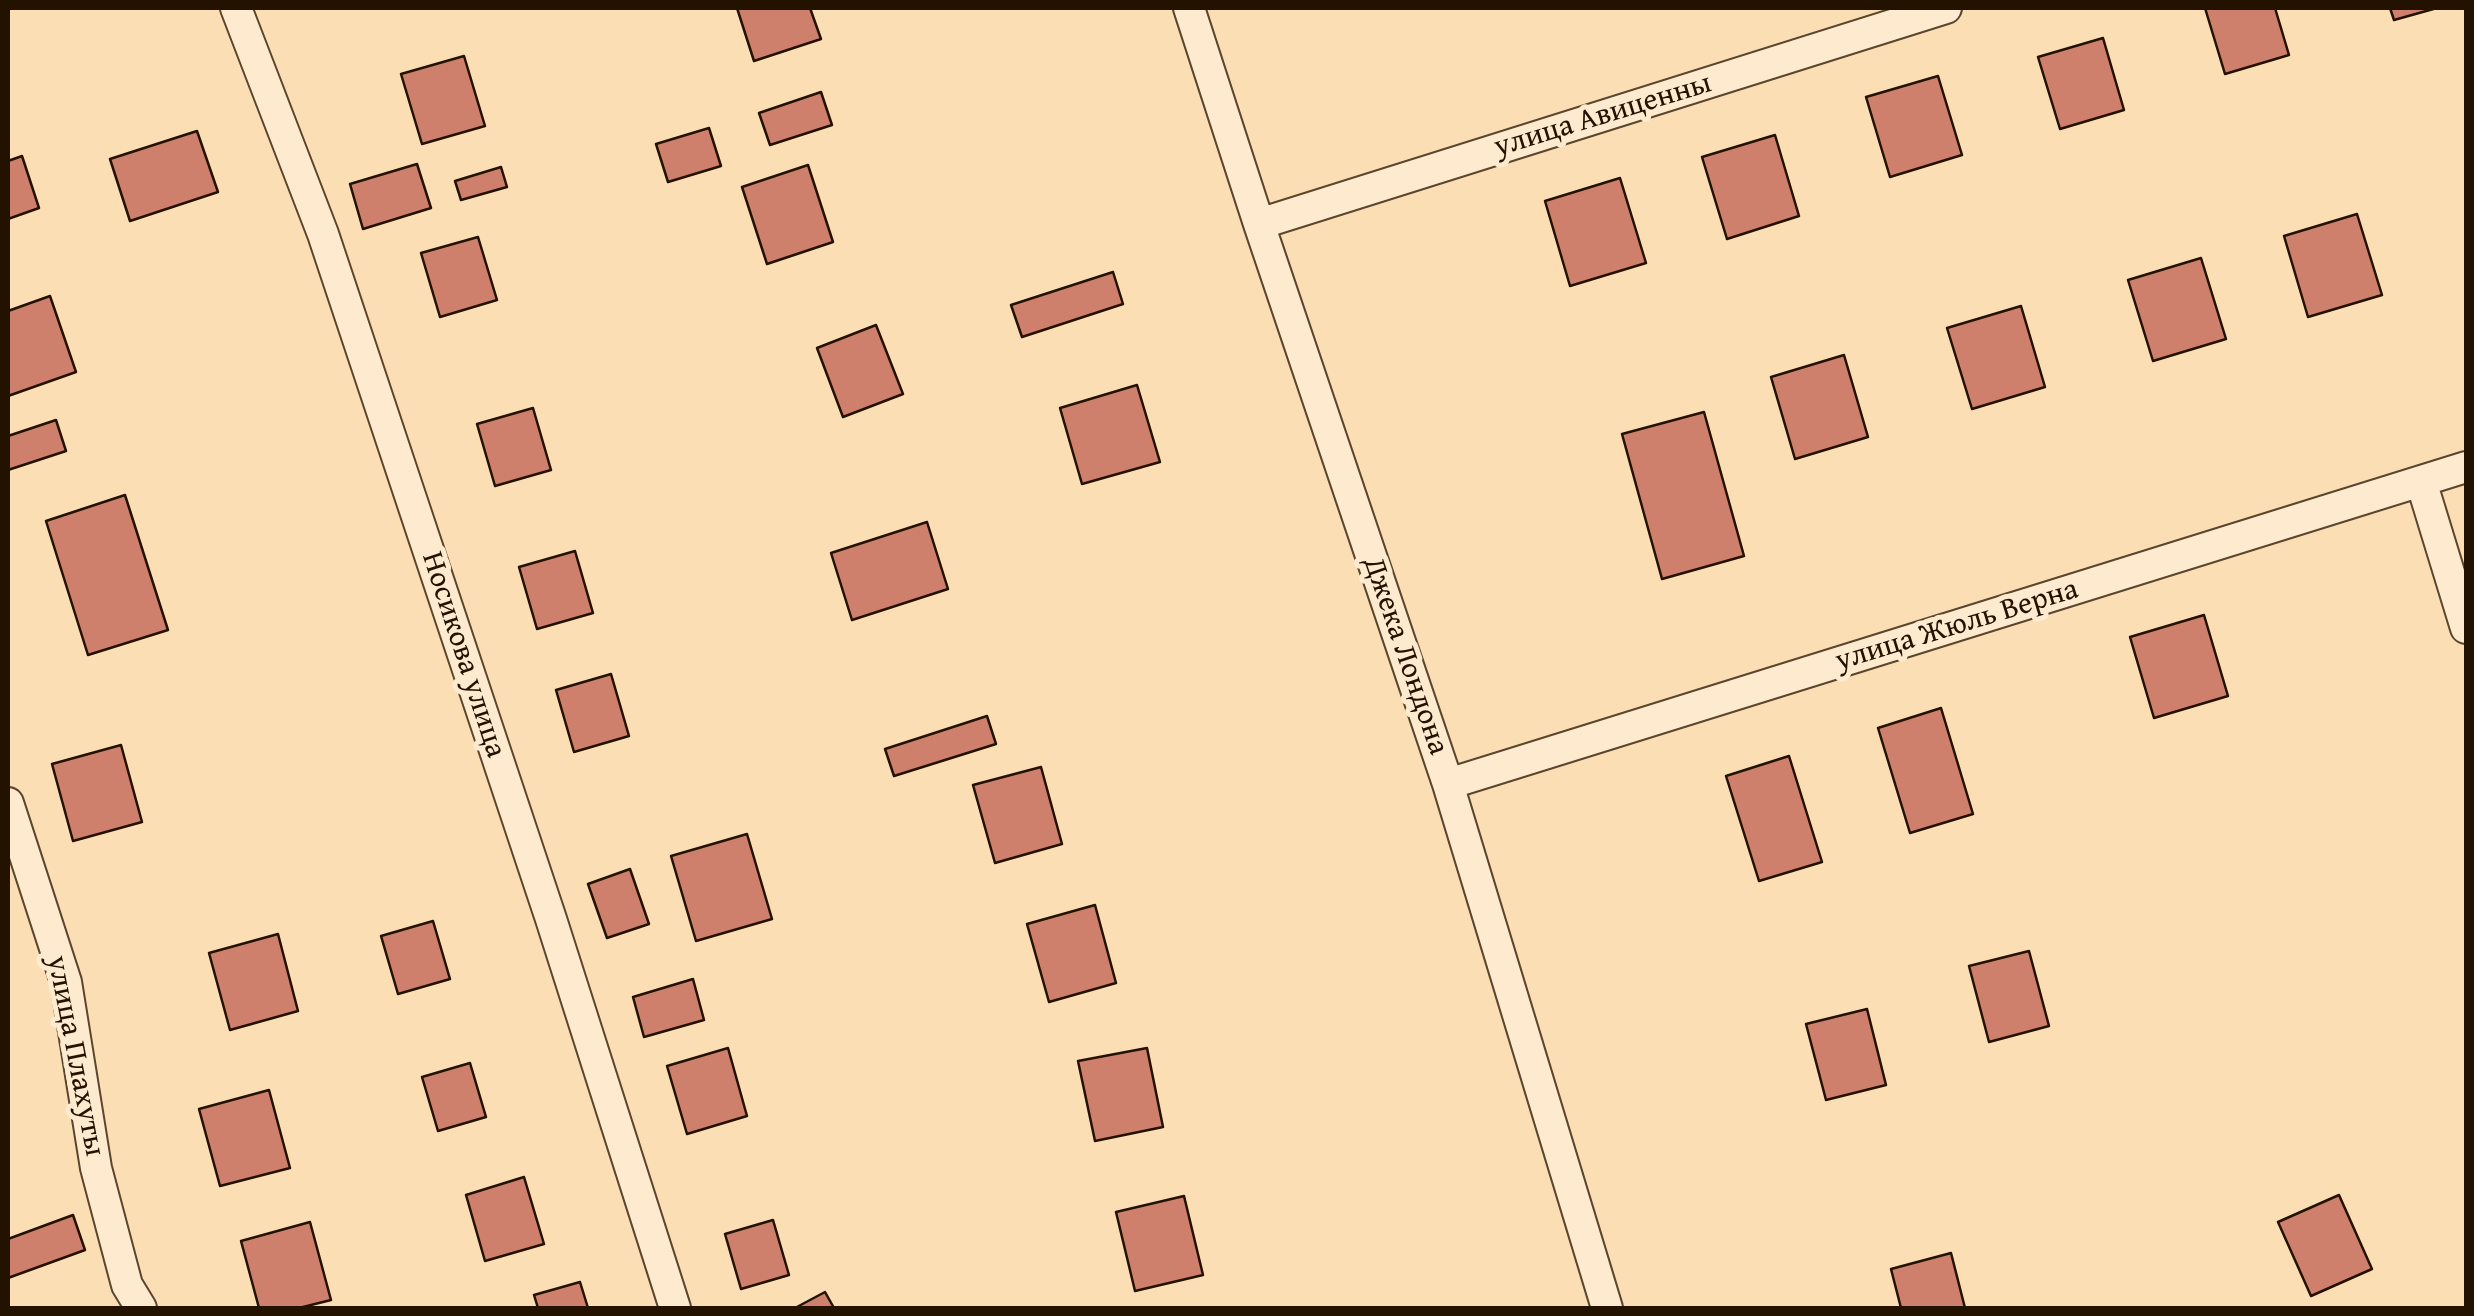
<!DOCTYPE html>
<html>
<head>
<meta charset="utf-8">
<style>
  body { margin:0 }
  #map { position:relative; width:2474px; height:1316px; overflow:hidden; background:#fcdeb5; font-family:"Gentium Book Plus",serif }
  canvas { display:block }
  .frame { position:absolute; inset:0; border:10px solid #241200; pointer-events:none }
</style>
</head>
<body>
<div id="map">
<canvas width="2474" height="1316"></canvas>
<div class="frame"></div>
</div>
<script>
const c = document.querySelector('canvas').getContext('2d');
c.lineJoin = 'round';
function paint(path, color) { c.fillStyle = color; c.fill(path, 'evenodd'); }
function stroke(path, color, width, dash) { c.strokeStyle = color; c.lineWidth = width; c.lineCap = dash ? 'butt' : 'round'; c.setLineDash(dash || []); c.stroke(path); }
function label(font, color, halo, rows, align = 'center') {
  c.font = font + ' "Gentium Book Plus",serif'; c.lineWidth = 10; c.setLineDash([]); c.textBaseline = 'middle'; c.strokeStyle = halo; c.fillStyle = color; for (const [text, x, y, turn = 0] of rows) {
    c.save(); c.translate(x, y); c.rotate((+turn || 0) * Math.PI / 180); c.textAlign = isNaN(turn) ? turn : align; if (halo) c.strokeText(text, 0, 0); c.fillText(text, 0, 0); c.restore();
  }
}
const building = new Path2D(`
  M 737,8 L 810,8 L 821,39 L 754,61 Z
  M 2205,8 L 2275,8 L 2289,55 L 2225,74 Z
  M 2390,8 L 2437,8 L 2394,20 Z
  M 2103,38 L 2124,110 L 2060,129 L 2038,57 Z
  M 464,56 L 485,126 L 422,144 L 401,74 Z
  M 1938,76 L 1962,155 L 1890,177 L 1866,97 Z
  M 821,92 L 832,125 L 770,145 L 759,113 Z
  M 709,128 L 721,166 L 668,182 L 656,144 Z
  M 197,131 L 218,192 L 130,221 L 110,159 Z
  M 1775,135 L 1799,216 L 1727,239 L 1702,157 Z
  M 22,156 L 39,208 L 8,219 L 8,161 Z
  M 417,164 L 431,208 L 363,229 L 350,184 Z
  M 808,165 L 833,242 L 767,264 L 742,187 Z
  M 501,167 L 507,187 L 461,200 L 455,181 Z
  M 1620,178 L 1646,263 L 1570,286 L 1545,201 Z
  M 2357,214 L 2382,295 L 2308,317 L 2284,236 Z
  M 478,237 L 497,300 L 440,317 L 421,253 Z
  M 2201,258 L 2226,339 L 2153,361 L 2128,280 Z
  M 1113,272 L 1123,304 L 1022,337 L 1011,305 Z
  M 50,296 L 76,372 L 8,396 L 8,311 Z
  M 2021,306 L 2045,387 L 1972,409 L 1947,328 Z
  M 876,325 L 903,394 L 843,417 L 817,348 Z
  M 1844,355 L 1868,437 L 1795,459 L 1771,377 Z
  M 1137,385 L 1160,462 L 1082,484 L 1060,408 Z
  M 533,408 L 551,470 L 495,486 L 477,424 Z
  M 1704,412 L 1744,556 L 1662,579 L 1622,434 Z
  M 56,420 L 66,451 L 8,470 L 8,436 Z
  M 125,495 L 168,630 L 88,655 L 46,521 Z
  M 927,522 L 948,589 L 852,620 L 831,553 Z
  M 575,551 L 593,613 L 537,629 L 519,567 Z
  M 2204,615 L 2228,696 L 2154,718 L 2130,637 Z
  M 611,674 L 629,736 L 574,752 L 556,690 Z
  M 1941,708 L 1973,814 L 1910,833 L 1878,728 Z
  M 987,716 L 996,744 L 894,776 L 885,749 Z
  M 121,745 L 142,822 L 73,841 L 52,764 Z
  M 1789,756 L 1822,862 L 1759,881 L 1726,776 Z
  M 1041,767 L 1062,844 L 995,863 L 973,785 Z
  M 747,834 L 772,919 L 696,941 L 671,856 Z
  M 630,869 L 649,924 L 607,938 L 588,884 Z
  M 1095,905 L 1116,983 L 1049,1002 L 1027,924 Z
  M 433,921 L 450,979 L 398,994 L 381,936 Z
  M 278,934 L 298,1011 L 230,1030 L 209,953 Z
  M 2029,951 L 2049,1026 L 1989,1042 L 1969,966 Z
  M 693,979 L 704,1020 L 644,1037 L 633,997 Z
  M 1867,1009 L 1886,1085 L 1826,1100 L 1806,1024 Z
  M 728,1048 L 747,1116 L 687,1134 L 667,1066 Z
  M 1147,1048 L 1163,1127 L 1095,1141 L 1078,1061 Z
  M 470,1063 L 486,1117 L 438,1131 L 422,1077 Z
  M 269,1090 L 290,1168 L 220,1186 L 199,1109 Z
  M 524,1177 L 544,1244 L 485,1261 L 466,1195 Z
  M 2339,1195 L 2372,1269 L 2311,1296 L 2278,1222 Z
  M 1184,1196 L 1203,1275 L 1135,1291 L 1116,1212 Z
  M 73,1215 L 85,1250 L 8,1278 L 8,1239 Z
  M 773,1220 L 789,1275 L 741,1289 L 725,1234 Z
  M 310,1222 L 331,1300 L 299,1308 L 259,1308 L 241,1241 Z
  M 1951,1253 L 1965,1308 L 1901,1308 L 1891,1269 Z
  M 580,1282 L 588,1308 L 538,1308 L 534,1295 Z
  M 825,1292 L 834,1308 L 795,1308 Z`);
const minor = new Path2D(`
  M 236,8 L 323,234 L 551,919 L 675,1308
  M 1189,8 L 1259,224 L 1448,784 L 1607,1308
  M 1259,224 L 1946,8
  M 2421,481 L 2466,628
  M 1448,784 L 2466,467
  M 8,803 L 66,982 L 96,1168 L 127,1285 L 141,1308`);
const streetNames = [
  ["улица Авиценны",1603,116,-17],
  ["улица Жюль Верна",1957,626,-17],
  ["Носикова улица",463,655,72],
  ["Джека Лондона",1405,656,71],
  ["улица Плахуты",75,1056,79]
];
paint(building, '#cf806c');
stroke(building, '#241200', 2.5);
stroke(minor, '#5a452d', 34);
stroke(minor, '#fdeacf', 30);
label('30px', '#241200', '#fdeacf', streetNames);
</script>
</body>
</html>
